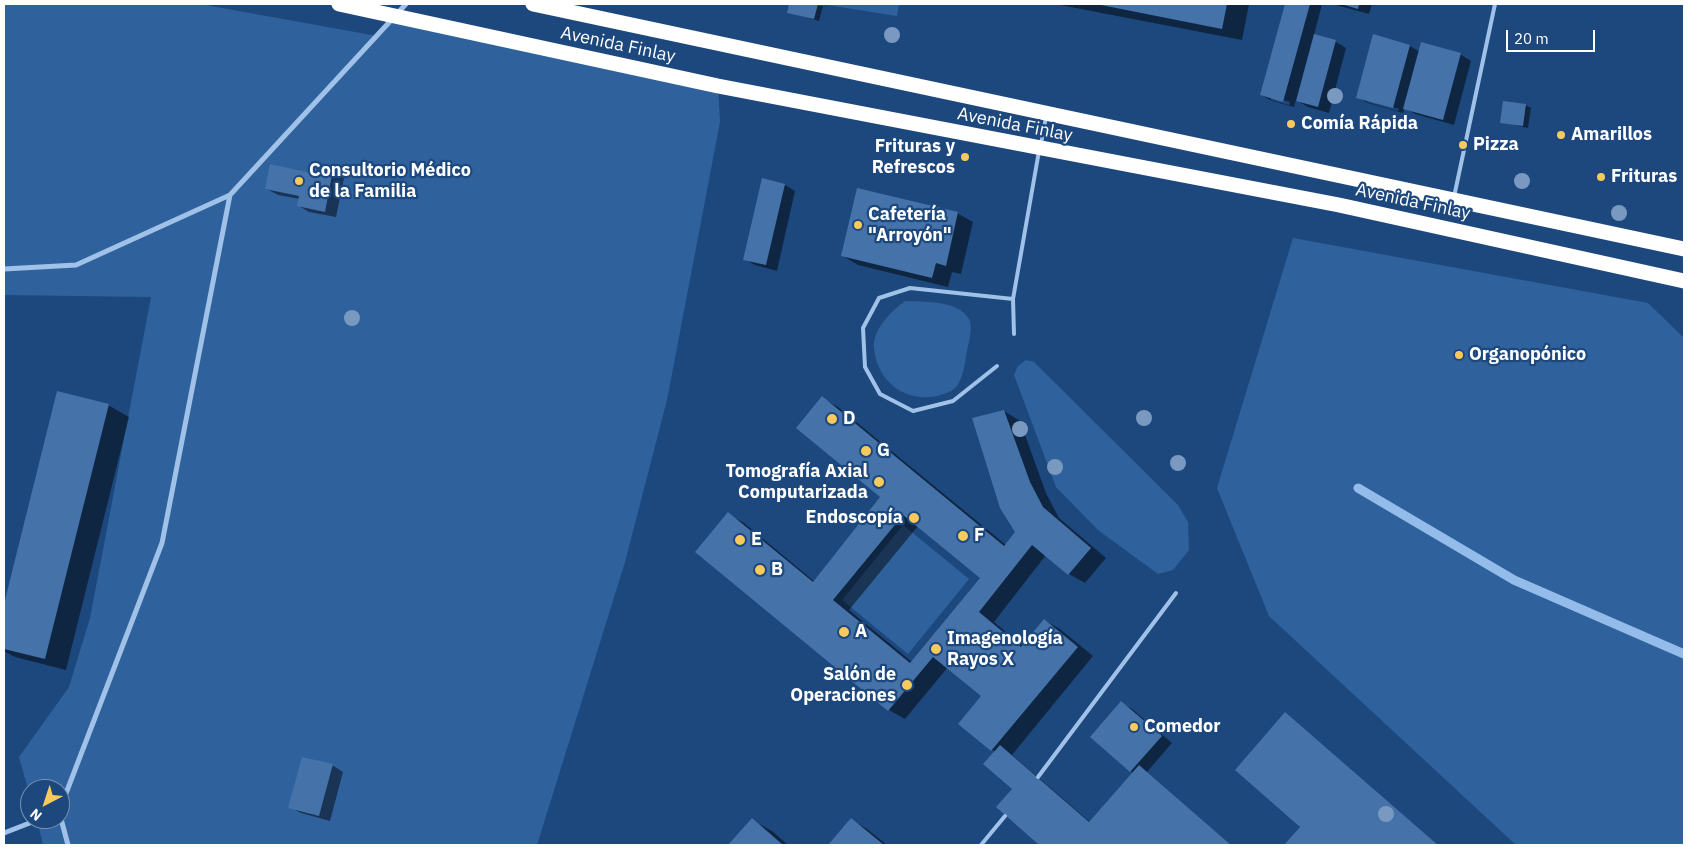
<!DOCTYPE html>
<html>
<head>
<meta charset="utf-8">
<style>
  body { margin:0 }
  #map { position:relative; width:1688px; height:849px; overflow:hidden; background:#1d487e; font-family:"IBM Plex Sans",sans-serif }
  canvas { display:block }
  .frame { position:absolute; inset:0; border:5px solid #fff; pointer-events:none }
  .north { position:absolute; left:20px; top:779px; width:50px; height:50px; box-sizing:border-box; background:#1d487e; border:1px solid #7791b2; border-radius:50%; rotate:220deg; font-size:14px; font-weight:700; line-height:20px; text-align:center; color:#fff }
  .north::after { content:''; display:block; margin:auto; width:18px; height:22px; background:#f8ca5e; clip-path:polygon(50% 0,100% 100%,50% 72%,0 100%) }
  .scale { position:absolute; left:1506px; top:30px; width:89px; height:22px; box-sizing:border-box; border:2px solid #fff; border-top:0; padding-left:6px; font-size:15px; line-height:18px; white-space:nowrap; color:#fff; -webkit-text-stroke:4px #1d487e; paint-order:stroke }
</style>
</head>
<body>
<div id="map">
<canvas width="1688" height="849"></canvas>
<div class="frame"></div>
<div class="north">N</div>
<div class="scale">20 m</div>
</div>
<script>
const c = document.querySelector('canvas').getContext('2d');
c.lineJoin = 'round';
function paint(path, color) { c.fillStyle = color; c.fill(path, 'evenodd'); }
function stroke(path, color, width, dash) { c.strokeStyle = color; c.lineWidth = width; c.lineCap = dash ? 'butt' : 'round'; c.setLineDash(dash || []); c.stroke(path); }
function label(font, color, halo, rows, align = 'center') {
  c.font = font + ' "IBM Plex Sans",sans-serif'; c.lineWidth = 4.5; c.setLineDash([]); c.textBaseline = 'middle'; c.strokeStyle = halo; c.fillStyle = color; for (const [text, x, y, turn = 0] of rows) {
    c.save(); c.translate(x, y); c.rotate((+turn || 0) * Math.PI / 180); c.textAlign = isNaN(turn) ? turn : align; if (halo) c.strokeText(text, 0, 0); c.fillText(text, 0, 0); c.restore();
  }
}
const green = new Path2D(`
  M 4,4 L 200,4 L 377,36 L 395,16 L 718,86 L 720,122 L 667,400 L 625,562 L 537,845 L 43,845 L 37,819 L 60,819 L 60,789 L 30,789 L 30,796 L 19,757 L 69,687 L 90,618 L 151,297 L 4,295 Z
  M 821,4 L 899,4 L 897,16 Z
  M 1293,238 L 1648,303 L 1684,338 L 1684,845 L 1516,845 L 1269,616 L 1217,488 Z
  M 905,301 C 924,302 958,300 969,319 C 974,329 967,347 966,357 C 965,365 962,379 957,386 C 952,392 944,394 937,396 C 904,403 876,380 874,347 C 873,328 892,311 905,301 Z
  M 1026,360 L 1034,362 L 1178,505 L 1188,522 L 1189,550 L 1173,570 L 1158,574 L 1098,530 L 1056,487 L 1014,375 L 1018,366 Z
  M 903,525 L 969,579 L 908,654 L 842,600 Z`);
const shadow = new Path2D(`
  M 790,4 L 823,6 L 819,21 L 788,12 Z
  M 1055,4 L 1249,4 L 1242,40 Z
  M 1286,4 L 1322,4 L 1314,35 L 1336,42 L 1346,48 L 1329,113 L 1308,107 L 1296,100 L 1294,107 L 1272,101 L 1261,95 ZM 1271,97 L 1290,102 L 1289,105 L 1271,100 Z
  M 1332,4 L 1372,4 L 1369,14 Z
  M 1410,46 L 1420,52 L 1460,54 L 1471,61 L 1454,125 L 1415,114 L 1405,108 L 1403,113 L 1368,103 L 1357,97 ZM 1367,100 L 1399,109 L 1398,111 L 1367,102 Z
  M 1526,105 L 1531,108 L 1528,128 L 1502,122 Z
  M 313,167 L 333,172 L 344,178 L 336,217 L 309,212 L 299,206 L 300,199 L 278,195 L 267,189 L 312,174 Z
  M 785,185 L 795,191 L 777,271 L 755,265 L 744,259 Z
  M 957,213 L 973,222 L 961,274 L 952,272 L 948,287 L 858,265 L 843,256 Z
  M 58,392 L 108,405 L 129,417 L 66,670 L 15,657 L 4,651 L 4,610 Z
  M 822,398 L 838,407 L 1006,545 L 1017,533 L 1004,411 L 1020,421 L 1046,493 L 1059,518 L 1106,558 L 1085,583 L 1069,574 L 1046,555 L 994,622 L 1023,646 L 1044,620 L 1060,629 L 1093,656 L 1012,755 L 1090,822 L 1133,773 L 1092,737 L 1122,703 L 1132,709 L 1172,743 L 1147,772 L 1231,845 L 1038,845 L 1040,844 L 995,752 L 960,724 L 983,696 L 948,667 L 905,719 L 889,710 L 697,552 L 728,514 L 744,523 L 815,582 L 882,496 ZM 918,526 L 981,578 L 912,662 L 849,610 Z
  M 1290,717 L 1438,845 L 1286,845 L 1302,827 Z
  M 332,765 L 343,772 L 330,821 L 301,813 L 290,807 Z
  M 752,820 L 772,831 L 788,845 L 730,845 Z
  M 851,820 L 867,829 L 887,845 L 831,845 Z`);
const stream = new Path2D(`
  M 1358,488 L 1514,580 L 1684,654`);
const building = new Path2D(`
  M 789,4 L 818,4 L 814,19 L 787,13 Z
  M 1096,4 L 1227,4 L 1222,29 Z
  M 1285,4 L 1310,4 L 1283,102 L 1260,95 Z
  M 1341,4 L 1359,4 L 1358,9 Z
  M 1314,34 L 1336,40 L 1318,107 L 1296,101 Z
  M 1373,34 L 1410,45 L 1393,108 L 1356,98 Z
  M 1421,42 L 1461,53 L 1443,120 L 1403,109 Z
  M 1503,101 L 1526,104 L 1523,126 L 1500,123 Z
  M 270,164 L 311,173 L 312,166 L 333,170 L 325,212 L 297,206 L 299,196 L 265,189 Z
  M 762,178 L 785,184 L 766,265 L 743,260 Z
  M 857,188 L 958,212 L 946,266 L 936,263 L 932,278 L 841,256 Z
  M 57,391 L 109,404 L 45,659 L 4,649 L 4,604 Z
  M 822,396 L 1004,546 L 1015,532 L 1000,508 L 972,418 L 1004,410 L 1030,482 L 1043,507 L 1091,548 L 1068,575 L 1032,545 L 979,612 L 1021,647 L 1044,619 L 1078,647 L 991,751 L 958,724 L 981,696 L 933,657 L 888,711 L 695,552 L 728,512 L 813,582 L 880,497 L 796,428 ZM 903,515 L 980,578 L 910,663 L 833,600 Z
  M 1121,701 L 1162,736 L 1130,772 L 1090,737 Z
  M 1285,712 L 1438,845 L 1284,845 L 1300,827 L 1235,770 Z
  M 1000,745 L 1089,822 L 1139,765 L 1231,845 L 1037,845 L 1038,844 L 996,807 L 1012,789 L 983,764 Z
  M 302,757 L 333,764 L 319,816 L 288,808 Z
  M 752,818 L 783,845 L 728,845 Z
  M 851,818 L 884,845 L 828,845 Z`);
const lane = new Path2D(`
  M 1041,144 L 1046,117
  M 1454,197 L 1495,4
  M 1014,334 L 1013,299 L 1039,151
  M 997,366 L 953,401 L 913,411 L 880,394 L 865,367 L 863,328 L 879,298 L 910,288 L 1013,299
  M 1038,777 L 1176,593
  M 981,845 L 1005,816`);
const street = new Path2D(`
  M 4,269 L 76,265 L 230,195
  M 60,809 L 162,543 L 230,195 L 406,4
  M 60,815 L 68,845
  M 4,833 L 40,819`);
const highway = new Path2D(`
  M 339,4 L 718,86 L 1339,205 L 1684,281
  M 533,4 L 1684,249`);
const trees = [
  [892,35],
  [1335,96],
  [1522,181],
  [1619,213],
  [352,318],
  [1144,418],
  [1020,429],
  [1178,463],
  [1055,467],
  [1386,814]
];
const markers = [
  [1291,124,5,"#f8ca5e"],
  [1561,135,5,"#f8ca5e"],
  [1463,145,5,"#f8ca5e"],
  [965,157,5,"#f8ca5e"],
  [1601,177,5,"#f8ca5e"],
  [299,181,5,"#f8ca5e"],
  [858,225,5,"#f8ca5e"],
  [1459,355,5,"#f8ca5e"],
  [832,419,6,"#f8ca5e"],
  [866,451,6,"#f8ca5e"],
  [879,482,6,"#f8ca5e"],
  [914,518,6,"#f8ca5e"],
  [963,536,6,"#f8ca5e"],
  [740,540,6,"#f8ca5e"],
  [760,570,6,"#f8ca5e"],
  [844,632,6,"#f8ca5e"],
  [936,649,6,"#f8ca5e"],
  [907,685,6,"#f8ca5e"],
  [1134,727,5,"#f8ca5e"]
];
const streetNames = [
  ["Avenida Finlay",618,45,12],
  ["Avenida Finlay",1015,125,11],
  ["Avenida Finlay",1413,202,12]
];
const poiNames = [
  ["Comía Rápida",1301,124],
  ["Amarillos",1571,135],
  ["Pizza",1473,145],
  ["Frituras y",955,147,"right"],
  ["Refrescos",955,168,"right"],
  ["Consultorio Médico",309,171],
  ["de la Familia",309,192],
  ["Frituras",1611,177],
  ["Cafetería",868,215],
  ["\"Arroyón\"",868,236],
  ["Organopónico",1469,355],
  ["D",843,419],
  ["G",877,451],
  ["Tomografía Axial",868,472,"right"],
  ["Computarizada",868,493,"right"],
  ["Endoscopía",903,518,"right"],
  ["F",974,536],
  ["E",751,540],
  ["B",771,570],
  ["A",855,632],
  ["Imagenología",947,639],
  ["Rayos X",947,660],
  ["Salón de",896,675,"right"],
  ["Operaciones",896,696,"right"],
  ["Comedor",1144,727]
];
paint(green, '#2f629d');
paint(shadow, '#0007');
stroke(stream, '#93bcea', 9);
paint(building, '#4572a8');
stroke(lane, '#a0c1e8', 4);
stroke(street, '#a0c1e8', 5);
stroke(highway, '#fff', 15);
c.fillStyle = '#7999c0';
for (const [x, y] of trees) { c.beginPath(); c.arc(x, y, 8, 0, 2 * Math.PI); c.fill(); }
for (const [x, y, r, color] of markers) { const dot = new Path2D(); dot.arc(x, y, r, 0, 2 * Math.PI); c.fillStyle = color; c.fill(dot); stroke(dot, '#1d487e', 2); }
label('18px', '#fff', '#1d487e', streetNames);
label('bold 18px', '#fff', '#1d487e', poiNames, 'left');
</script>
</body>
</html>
